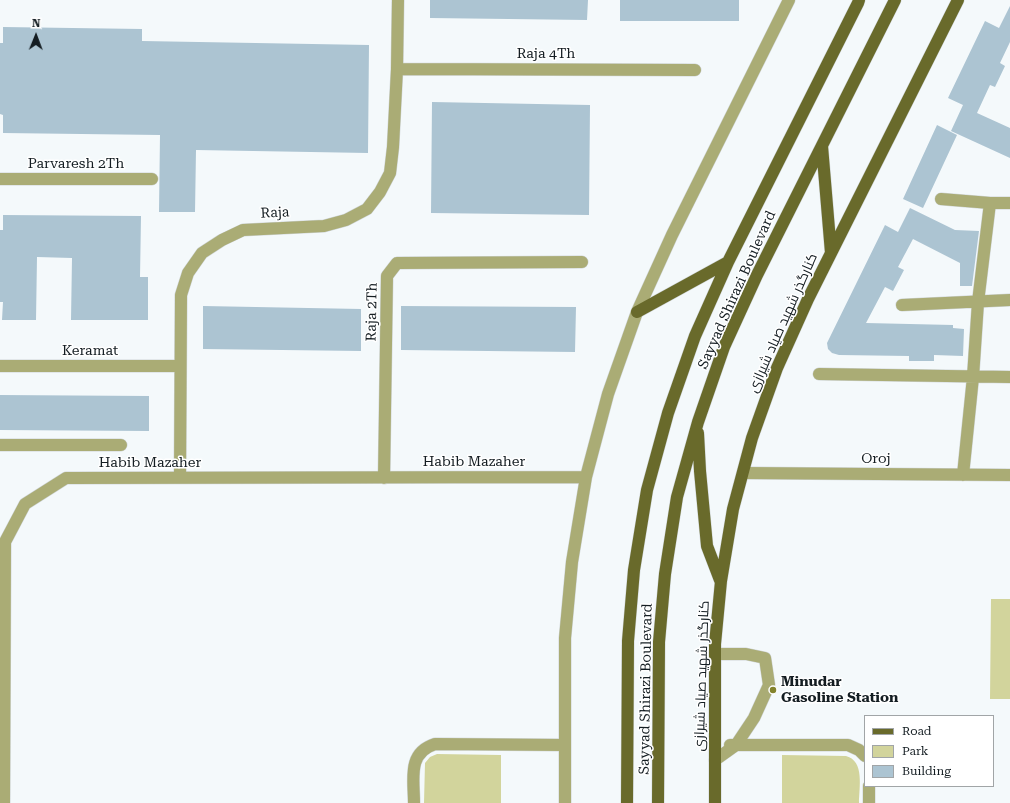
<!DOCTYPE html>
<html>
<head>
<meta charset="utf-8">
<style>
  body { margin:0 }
  #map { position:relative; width:1010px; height:803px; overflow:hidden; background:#f4f9fb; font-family:"Roboto Serif",serif }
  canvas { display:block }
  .legend { position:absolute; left:864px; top:715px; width:130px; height:72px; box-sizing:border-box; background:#fff; border:1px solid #a1a5a7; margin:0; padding:5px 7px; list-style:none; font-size:12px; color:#141d22 }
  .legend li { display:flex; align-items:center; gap:8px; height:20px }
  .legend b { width:20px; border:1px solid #a1a5a7 }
  .north { position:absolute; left:16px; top:16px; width:40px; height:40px; -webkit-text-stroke:3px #fff; paint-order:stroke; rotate:1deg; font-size:11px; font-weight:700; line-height:16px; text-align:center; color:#141d22 }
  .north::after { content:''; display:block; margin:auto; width:14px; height:18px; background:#141d22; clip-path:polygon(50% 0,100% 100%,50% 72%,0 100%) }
</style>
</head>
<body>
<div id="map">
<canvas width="1010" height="803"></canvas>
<ul class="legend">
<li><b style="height:5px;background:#696a2b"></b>Road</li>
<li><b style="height:11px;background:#d2d49c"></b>Park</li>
<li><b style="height:11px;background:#acc4d2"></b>Building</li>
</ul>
<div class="north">N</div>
</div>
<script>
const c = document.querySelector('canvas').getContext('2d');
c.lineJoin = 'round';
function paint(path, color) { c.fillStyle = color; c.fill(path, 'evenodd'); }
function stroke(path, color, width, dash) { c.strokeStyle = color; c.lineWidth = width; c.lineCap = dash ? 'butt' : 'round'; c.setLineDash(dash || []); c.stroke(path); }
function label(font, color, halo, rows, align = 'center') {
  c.font = font + ' "Roboto Serif",Cairo,serif'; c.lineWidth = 3; c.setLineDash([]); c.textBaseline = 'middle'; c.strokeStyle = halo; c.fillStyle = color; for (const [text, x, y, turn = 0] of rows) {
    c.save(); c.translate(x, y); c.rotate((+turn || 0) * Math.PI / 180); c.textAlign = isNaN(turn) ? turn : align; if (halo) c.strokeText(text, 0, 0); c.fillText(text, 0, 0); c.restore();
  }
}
const green = new Path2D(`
  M 991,599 L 1010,599 L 1010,699 L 990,699 Z
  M 437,754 L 501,755 L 501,803 L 424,803 L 425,763 L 430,757 Z
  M 782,755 L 846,756 C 865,761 859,788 859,803 L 782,803 Z`);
const building = new Path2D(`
  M 430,0 L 588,0 L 587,20 L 430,18 Z
  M 620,0 L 739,0 L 739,21 L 620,21 Z
  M 1010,6 L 1010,42 L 1000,63 L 1005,66 L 995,87 L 990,85 L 977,113 L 1010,128 L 1010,158 L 951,131 L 963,105 L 948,98 L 985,21 L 999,28 Z
  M 3,27 L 142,29 L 142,41 L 369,45 L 368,153 L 196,150 L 195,212 L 159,212 L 160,135 L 3,133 L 3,115 L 0,114 L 0,43 L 3,43 Z
  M 432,102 L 590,105 L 589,215 L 431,213 Z
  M 937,125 L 957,135 L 923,208 L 903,199 Z
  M 910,208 L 955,230 L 979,231 L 972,286 L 960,286 L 960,263 L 913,239 L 898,267 L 904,270 L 893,291 L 885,287 L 866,323 L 953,325 L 953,328 L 964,329 L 963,356 L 934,355 L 934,361 L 909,361 L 909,356 L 839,355 L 832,353 L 828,349 L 827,343 L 885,225 L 898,232 Z
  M 3,215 L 141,216 L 140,277 L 148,277 L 148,320 L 71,320 L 72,258 L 37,257 L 36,320 L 2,320 L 3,302 L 0,302 L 0,230 L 3,230 Z
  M 203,306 L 361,309 L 361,351 L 203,349 Z
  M 401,306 L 576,307 L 575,352 L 401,350 Z
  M 0,395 L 149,396 L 149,431 L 0,430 Z`);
const minor = new Path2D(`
  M 397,69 L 695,70
  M 0,179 L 152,179
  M 941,199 L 990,203
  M 902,305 L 1010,300
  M 0,366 L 180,366
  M 819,374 L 1010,377
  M 0,445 L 121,445
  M 743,473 L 1010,475
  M 963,475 L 973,377 L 978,302 L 990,203 L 1010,203
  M 180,478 L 181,295 L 188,273 L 202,253 L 222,240 L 243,230 L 324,226 L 346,220 L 367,209 L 380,192 L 390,173 L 393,147 L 397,69 L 398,0
  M 384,478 L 387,276 L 397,263 L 582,262
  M 730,745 L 848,745 L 859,750 L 865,756
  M 715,760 L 736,745 L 754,718 L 769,685 L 765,658 L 746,654 L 715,654
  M 4,803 L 5,542 L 25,504 L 66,478 L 586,477
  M 414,803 C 414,779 407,753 435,744 L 565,745
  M 565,803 L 565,638 L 572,562 L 586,477 L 608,394 L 637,312 L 672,235 L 789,0
  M 869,803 L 869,786`);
const major = new Path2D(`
  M 822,146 L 831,253
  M 637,312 L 728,262
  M 698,433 L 700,471 L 707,546 L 720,580
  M 627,803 L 628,641 L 634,570 L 647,490 L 668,413 L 695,336 L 728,262 L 858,3 L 859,0
  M 658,803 L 659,642 L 665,574 L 677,497 L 698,422 L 724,347 L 757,275 L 895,0
  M 715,803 L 715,644 L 721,581 L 733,509 L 752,438 L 777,368 L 808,299 L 958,0`);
const markers = [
  [773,690,4,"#83832c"]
];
const streetNames = [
  ["Raja 4Th",546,54],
  ["Parvaresh 2Th",76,164],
  ["Raja",275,213,-3],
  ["Sayyad Shirazi Boulevard",737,290,-66],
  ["Raja 2Th",372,312,-89],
  ["کنارگذر شهید صیاد شیرازی",783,323,-66],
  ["Keramat",90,351],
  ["Oroj",876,459],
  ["Habib Mazaher",474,462],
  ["Habib Mazaher",150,463],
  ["کنارگذر شهید صیاد شیرازی",702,676,-88],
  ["Sayyad Shirazi Boulevard",646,689,-89]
];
const poiNames = [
  ["Minudar",781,682],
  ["Gasoline Station",781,698]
];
paint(green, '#d2d49c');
paint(building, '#acc4d2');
stroke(minor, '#d0d6d8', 13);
stroke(major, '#d0d6d8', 13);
stroke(minor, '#aaac75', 12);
stroke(major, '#696a2b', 12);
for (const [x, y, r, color] of markers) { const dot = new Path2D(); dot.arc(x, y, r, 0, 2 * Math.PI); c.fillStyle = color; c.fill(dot); stroke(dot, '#fff', 1.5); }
label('14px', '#141d22', '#fff', streetNames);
label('bold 14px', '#141d22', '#fff', poiNames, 'left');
</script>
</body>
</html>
